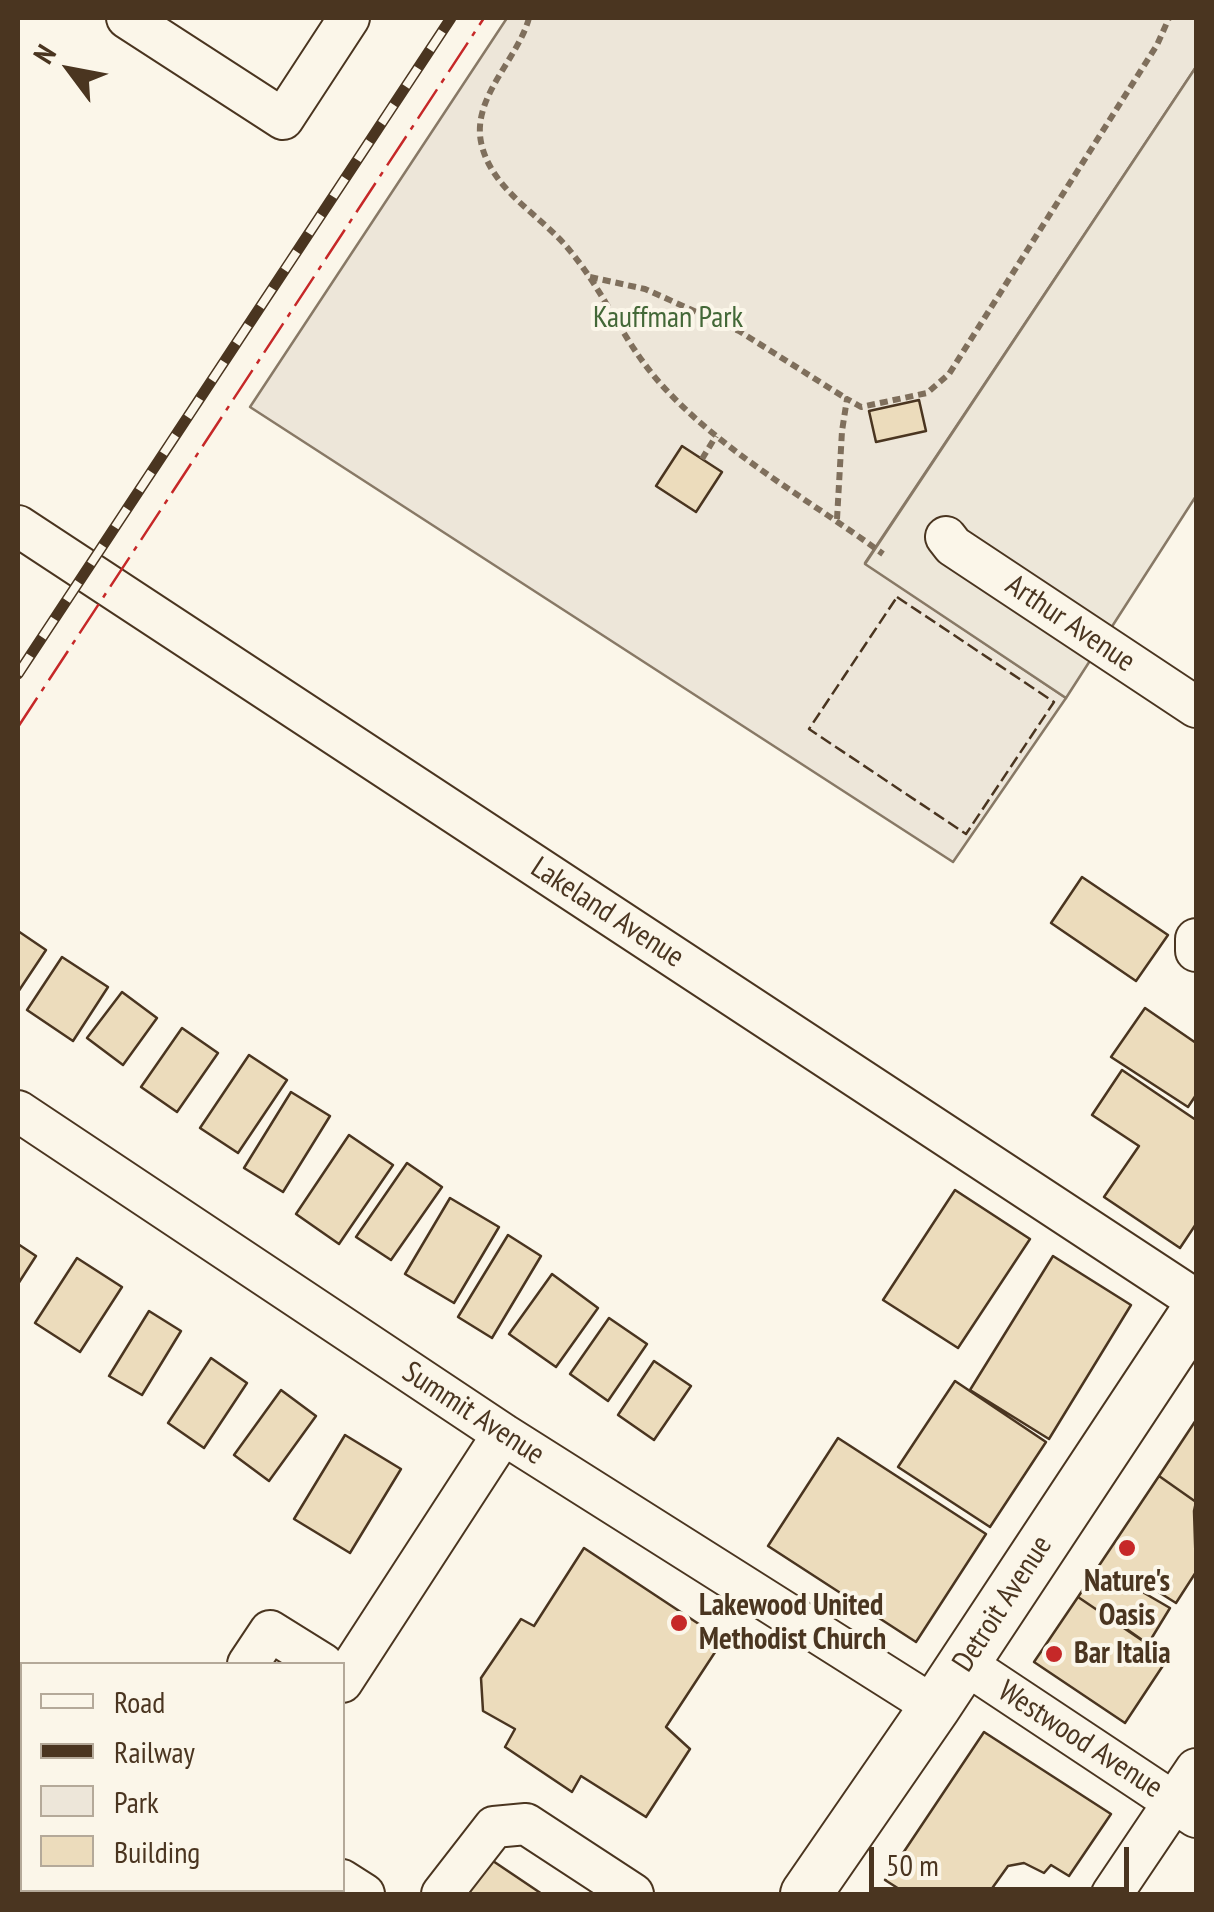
<!DOCTYPE html>
<html>
<head>
<meta charset="utf-8">
<style>
  body { margin:0 }
  #map { position:relative; width:1214px; height:1912px; overflow:hidden; background:#fbf6e9; font-family:"PT Sans Narrow",sans-serif }
  canvas { display:block }
  .frame { position:absolute; inset:0; border:20px solid #4a3520; pointer-events:none }
  .legend { position:absolute; left:20px; top:1662px; width:325px; height:230px; box-sizing:border-box; background:#fbf6e9; border:2px solid #b4a999; margin:0; padding:12px 18px; list-style:none; font-size:30px; color:#4a3520 }
  .legend li { display:flex; align-items:center; gap:20px; height:50px }
  .legend b { width:50px; border:2px solid #b4a999 }
  .north { position:absolute; left:20px; top:20px; width:100px; height:100px; -webkit-text-stroke:8px #fbf6e9; paint-order:stroke; rotate:302deg; font-size:28px; font-weight:700; line-height:40px; text-align:center; color:#4a3520 }
  .north::after { content:''; display:block; margin:auto; width:35px; height:45px; background:#4a3520; clip-path:polygon(50% 0,100% 100%,50% 72%,0 100%) }
  .scale { position:absolute; left:869px; top:1847px; width:260px; height:45px; box-sizing:border-box; border:5px solid #4a3520; border-top:0; padding-left:12px; font-size:30px; line-height:35px; white-space:nowrap; color:#4a3520; -webkit-text-stroke:8px #fbf6e9; paint-order:stroke }
</style>
</head>
<body>
<div id="map">
<canvas width="1214" height="1912"></canvas>
<div class="frame"></div>
<ul class="legend">
<li><b style="height:12px;background:#fbf6e9"></b>Road</li>
<li><b style="height:12px;background:#4a3520"></b>Railway</li>
<li><b style="height:28px;background:#ede6d9"></b>Park</li>
<li><b style="height:28px;background:#ecdcbc"></b>Building</li>
</ul>
<div class="north">N</div>
<div class="scale">50 m</div>
</div>
<script>
const c = document.querySelector('canvas').getContext('2d');
c.lineJoin = 'round';
function paint(path, color) { c.fillStyle = color; c.fill(path, 'evenodd'); }
function stroke(path, color, width, dash) { c.strokeStyle = color; c.lineWidth = width; c.lineCap = dash ? 'butt' : 'round'; c.setLineDash(dash || []); c.stroke(path); }
function label(font, color, halo, rows, align = 'center') {
  c.font = font + ' "PT Sans Narrow",sans-serif'; c.lineWidth = 8; c.setLineDash([]); c.textBaseline = 'middle'; c.strokeStyle = halo; c.fillStyle = color; for (const [text, x, y, turn = 0] of rows) {
    c.save(); c.translate(x, y); c.rotate((+turn || 0) * Math.PI / 180); c.textAlign = isNaN(turn) ? turn : align; if (halo) c.strokeText(text, 0, 0); c.fillText(text, 0, 0); c.restore();
  }
}
const green = new Path2D(`
  M 507,18 L 1196,18 L 1196,67 L 865,563 L 1066,698 L 953,862 L 250,407 Z`);
const parking = new Path2D(`
  M 1196,67 L 1196,496 L 1066,698 L 865,564 Z`);
const building = new Path2D(`
  M 919,400 L 926,431 L 876,442 L 869,411 Z
  M 682,446 L 722,472 L 696,512 L 656,486 Z
  M 1082,877 L 1168,935 L 1136,981 L 1051,923 Z
  M 18,931 L 46,950 L 18,992 Z
  M 62,957 L 108,987 L 73,1041 L 27,1010 Z
  M 122,992 L 157,1018 L 123,1065 L 87,1038 Z
  M 1145,1008 L 1196,1043 L 1196,1095 L 1188,1107 L 1111,1057 Z
  M 182,1028 L 218,1053 L 177,1112 L 141,1087 Z
  M 249,1055 L 287,1080 L 238,1153 L 200,1128 Z
  M 1122,1070 L 1196,1120 L 1196,1224 L 1180,1248 L 1104,1197 L 1139,1146 L 1092,1115 Z
  M 291,1092 L 330,1116 L 283,1192 L 244,1168 Z
  M 349,1135 L 393,1165 L 339,1244 L 296,1214 Z
  M 407,1163 L 442,1187 L 391,1260 L 356,1237 Z
  M 955,1190 L 1030,1239 L 958,1348 L 883,1300 Z
  M 450,1198 L 499,1227 L 454,1303 L 405,1274 Z
  M 508,1235 L 541,1256 L 492,1338 L 458,1317 Z
  M 18,1244 L 36,1256 L 18,1284 Z
  M 1053,1256 L 1131,1305 L 1049,1439 L 970,1390 Z
  M 77,1258 L 122,1287 L 80,1352 L 35,1323 Z
  M 552,1274 L 598,1308 L 556,1367 L 509,1334 Z
  M 149,1311 L 181,1331 L 142,1395 L 109,1376 Z
  M 609,1318 L 647,1344 L 608,1401 L 570,1374 Z
  M 211,1358 L 247,1383 L 204,1448 L 168,1423 Z
  M 654,1361 L 691,1386 L 654,1440 L 618,1415 Z
  M 955,1381 L 1046,1442 L 990,1527 L 898,1467 Z
  M 281,1390 L 316,1416 L 269,1481 L 234,1455 Z
  M 1196,1420 L 1196,1502 L 1159,1476 Z
  M 345,1435 L 401,1469 L 350,1553 L 294,1519 Z
  M 838,1438 L 986,1534 L 916,1642 L 768,1546 Z
  M 1159,1476 L 1196,1502 L 1194,1511 L 1196,1572 L 1176,1603 L 1136,1578 L 1139,1590 L 1170,1608 L 1148,1644 L 1128,1630 L 1127,1623 L 1112,1613 L 1106,1616 L 1078,1597 Z
  M 584,1548 L 723,1640 L 666,1727 L 690,1749 L 646,1817 L 581,1776 L 572,1792 L 505,1747 L 515,1729 L 483,1711 L 481,1678 L 521,1619 L 534,1626 Z
  M 1078,1597 L 1168,1658 L 1125,1723 L 1034,1662 Z
  M 984,1732 L 1111,1814 L 1069,1876 L 1051,1865 L 1044,1873 L 1024,1863 L 1008,1866 L 988,1894 L 907,1894 L 885,1880 Z
  M 22,1735 L 22,1822 L 18,1819 L 18,1743 Z
  M 490,1859 L 542,1894 L 466,1894 Z
  M 148,1890 L 214,1890 L 211,1894 L 145,1894 Z`);
const path = new Path2D(`
  M 529,18 C 518,59 472,97 481,142 C 491,191 542,215 571,252 C 605,293 624,343 660,383 C 720,451 810,500 883,554
  M 590,277 L 645,289 L 739,331 L 847,399
  M 702,459 L 716,436
  M 837,519 L 842,431 L 847,399 L 861,407 L 927,393 L 949,374 L 1157,45 L 1169,18`);
const minor = new Path2D(`
  M 127,18 L 283,119 L 349,18
  M 18,526 L 1196,1300
  M 946,537 L 953,546 L 1196,707
  M 1196,939 L 1196,951
  M 18,1111 L 503,1434 L 935,1707
  M 964,1663 L 1196,1817
  M 248,1664 L 270,1631 L 323,1664
  M 342,1682 L 503,1434
  M 342,1880 L 364,1894
  M 240,1894 L 244,1890
  M 442,1894 L 494,1827 L 526,1824 L 633,1894
  M 1112,1894 L 1196,1769`);
const major = new Path2D(`
  M 806,1894 L 935,1707 L 1196,1312`);
const rail = new Path2D(`
  M 18,674 L 451,18`);
const fence = new Path2D(`
  M 897,597 L 1054,702 L 966,834 L 809,729 Z`);
const power = new Path2D(`
  M 18,727 L 484,18`);
const markers = [
  [1127,1548,10,"#c62828"],
  [679,1623,10,"#c62828"],
  [1054,1654,10,"#c62828"]
];
const parkNames = [
  ["Kauffman Park",668,318]
];
const streetNames = [
  ["Arthur Avenue",1070,624,34],
  ["Lakeland Avenue",607,913,33],
  ["Summit Avenue",473,1414,33],
  ["Detroit Avenue",1003,1604,-57],
  ["Westwood Avenue",1080,1740,33]
];
const poiNames = [
  ["Nature's",1127,1582,"center"],
  ["Oasis",1127,1616,"center"],
  ["Lakewood United",699,1606],
  ["Methodist Church",699,1640],
  ["Bar Italia",1074,1654]
];
paint(green, '#ede6d9');
stroke(green, '#887966', 2.5);
paint(parking, '#ede7d9');
stroke(parking, '#887966', 2.5);
paint(building, '#ecdcbc');
stroke(building, '#4a3520', 2.5);
stroke(minor, '#4a3520', 44);
stroke(major, '#4a3520', 54);
stroke(path, '#7f6f5c', 6, [8, 5]);
stroke(minor, '#fbf6e9', 40);
stroke(major, '#fbf6e9', 50);
stroke(rail, '#4a3520', 11);
stroke(rail, '#fbf6e9', 8, [22]);
stroke(fence, '#4a3520', 2.5, [12, 5]);
stroke(power, '#c62828', 2.5, [35, 8, 5, 8]);
for (const [x, y, r, color] of markers) { const dot = new Path2D(); dot.arc(x, y, r, 0, 2 * Math.PI); c.fillStyle = color; c.fill(dot); stroke(dot, '#fbf6e9', 4); }
label('30px', '#436837', '#fbf6e9', parkNames);
label('30px', '#4a3520', '#fbf6e9', streetNames);
label('bold 30px', '#4a3520', '#fbf6e9', poiNames, 'left');
</script>
</body>
</html>
